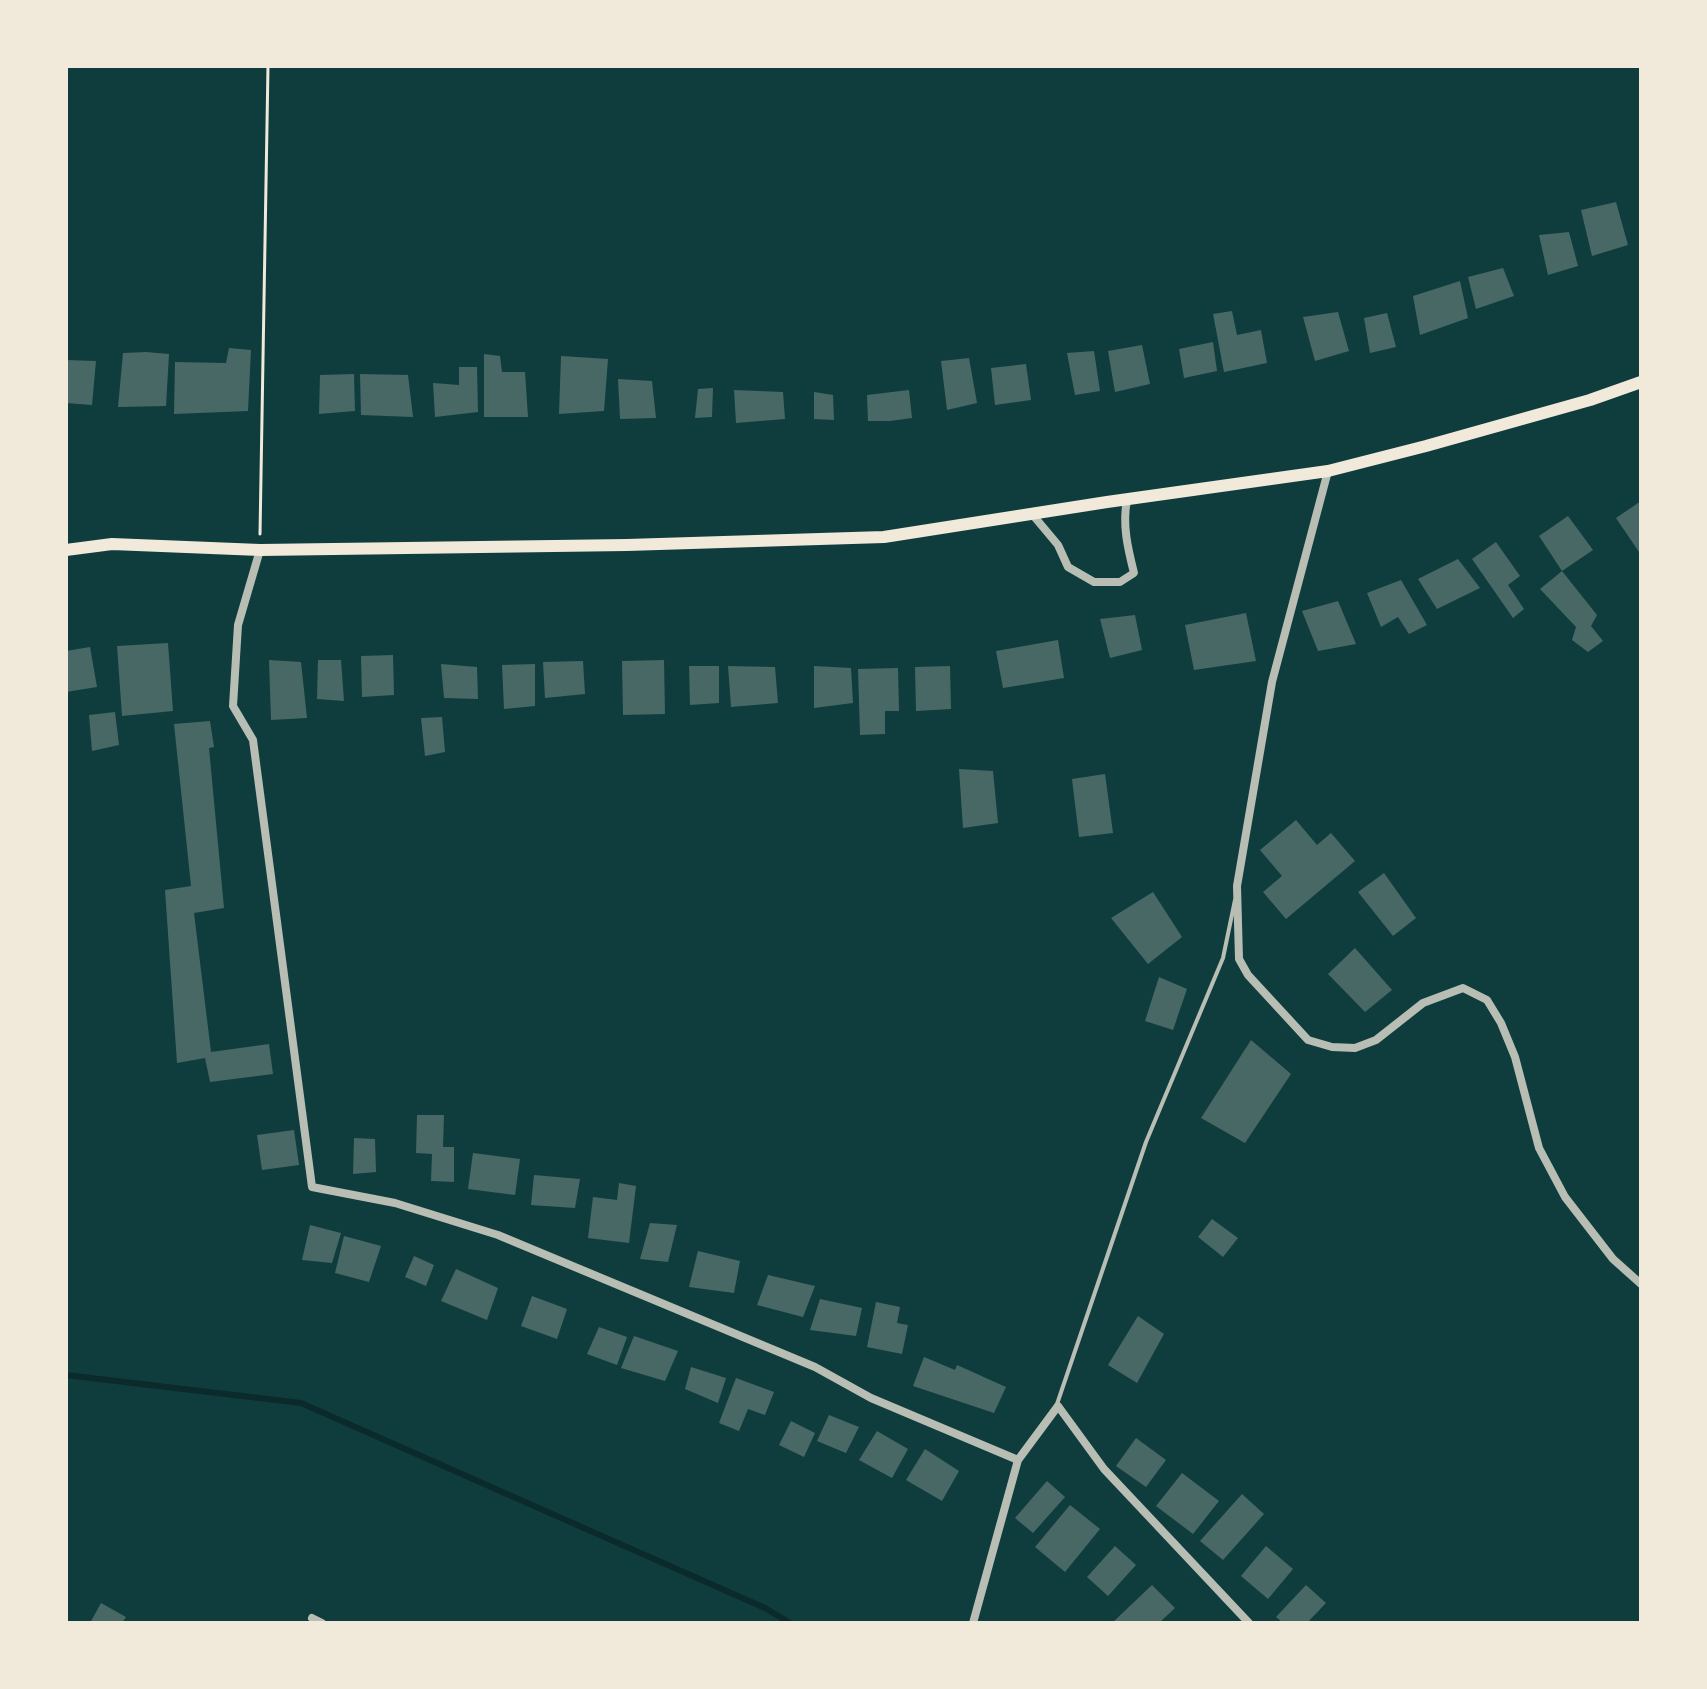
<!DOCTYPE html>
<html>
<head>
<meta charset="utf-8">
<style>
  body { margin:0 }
  #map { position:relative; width:1707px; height:1689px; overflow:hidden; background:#0f3d3e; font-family:"DejaVu Sans",sans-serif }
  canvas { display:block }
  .frame { position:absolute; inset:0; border:68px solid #f1e9da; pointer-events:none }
</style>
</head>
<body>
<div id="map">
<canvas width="1707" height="1689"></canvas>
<div class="frame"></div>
</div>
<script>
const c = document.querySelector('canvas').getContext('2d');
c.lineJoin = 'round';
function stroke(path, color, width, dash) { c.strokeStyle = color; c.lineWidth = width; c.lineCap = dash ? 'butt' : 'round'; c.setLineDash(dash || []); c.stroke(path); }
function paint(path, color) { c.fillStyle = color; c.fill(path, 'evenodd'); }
const stream = new Path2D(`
  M 66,1375 L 301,1403 L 765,1608 L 790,1623`);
const building = new Path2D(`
  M 1616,202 L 1628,245 L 1592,256 L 1581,210 Z
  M 1569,232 L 1578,266 L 1548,275 L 1539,235 Z
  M 1503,268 L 1514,296 L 1476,309 L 1468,277 Z
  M 1460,281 L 1468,318 L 1420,335 L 1413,296 Z
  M 1232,311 L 1237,335 L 1261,330 L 1267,363 L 1224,372 L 1213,314 Z
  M 1338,312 L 1349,351 L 1315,361 L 1303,317 Z
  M 1387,313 L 1396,347 L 1370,353 L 1364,318 Z
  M 1213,342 L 1217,371 L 1184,378 L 1179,349 Z
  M 1142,345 L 1150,384 L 1115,392 L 1108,351 Z
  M 229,348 L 251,350 L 248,411 L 174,414 L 175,362 L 226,363 Z
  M 1094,351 L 1100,391 L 1075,395 L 1067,353 Z
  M 146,352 L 169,354 L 166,406 L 118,407 L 123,353 Z
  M 484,354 L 500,356 L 502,372 L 525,372 L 528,417 L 484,417 Z
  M 561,356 L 608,359 L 604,411 L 559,414 Z
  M 969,358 L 977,403 L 947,410 L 941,361 Z
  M 66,360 L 96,361 L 92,405 L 66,403 Z
  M 1026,364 L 1031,400 L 995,405 L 991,368 Z
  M 459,367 L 477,367 L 478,412 L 435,417 L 433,383 L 459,385 Z
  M 354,374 L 355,411 L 319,414 L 320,375 Z
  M 360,374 L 408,375 L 413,417 L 361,415 Z
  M 618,379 L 652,381 L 656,418 L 620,419 Z
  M 713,388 L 712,417 L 695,418 L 698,389 Z
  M 734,390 L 783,392 L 785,419 L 736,423 Z
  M 909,390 L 912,418 L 890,421 L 868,421 L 867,395 Z
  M 814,392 L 833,395 L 834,420 L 814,419 Z
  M 1641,501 L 1641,555 L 1616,518 Z
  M 1568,516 L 1593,550 L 1562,571 L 1597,615 L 1591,626 L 1603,641 L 1588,652 L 1572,640 L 1576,627 L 1540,589 L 1562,571 L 1539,536 Z
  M 1496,542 L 1520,576 L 1508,585 L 1524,609 L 1513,618 L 1472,559 Z
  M 1458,559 L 1480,588 L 1437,609 L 1418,579 Z
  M 1401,580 L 1427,625 L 1409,634 L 1398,617 L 1381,627 L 1367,593 Z
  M 1338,601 L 1356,644 L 1318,651 L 1302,611 Z
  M 1246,613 L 1256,661 L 1194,670 L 1185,625 Z
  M 1135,615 L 1142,650 L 1110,658 L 1100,619 Z
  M 1058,640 L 1064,678 L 1003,688 L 996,651 Z
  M 168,643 L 173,711 L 122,716 L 117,646 Z
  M 90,647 L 97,687 L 66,692 L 66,651 Z
  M 393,655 L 394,695 L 362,697 L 361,656 Z
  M 269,660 L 301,662 L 307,718 L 271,720 Z
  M 318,660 L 341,660 L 344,701 L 317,699 Z
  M 664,660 L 665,714 L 623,715 L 622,661 Z
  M 583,661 L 585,694 L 545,698 L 543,662 Z
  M 441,664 L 477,667 L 478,699 L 444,698 Z
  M 535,664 L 535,706 L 504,709 L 502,665 Z
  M 689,666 L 719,666 L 719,703 L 690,705 Z
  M 728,666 L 775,667 L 778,703 L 731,707 Z
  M 814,666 L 851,668 L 853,703 L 814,708 Z
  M 950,666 L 951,709 L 916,711 L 915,667 Z
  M 898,668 L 899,711 L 885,711 L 885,734 L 860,735 L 858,669 Z
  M 115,712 L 119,745 L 92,751 L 89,715 Z
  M 442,717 L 445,752 L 425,756 L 421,718 Z
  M 210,721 L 214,747 L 209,748 L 224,908 L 194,913 L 211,1052 L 269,1044 L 273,1074 L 210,1082 L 205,1058 L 177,1063 L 165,890 L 191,886 L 174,724 Z
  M 959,769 L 993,771 L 998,823 L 963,828 Z
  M 1105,774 L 1113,833 L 1079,837 L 1072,779 Z
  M 1296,820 L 1317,845 L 1331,833 L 1355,861 L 1286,919 L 1263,892 L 1282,876 L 1260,850 Z
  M 1384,873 L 1416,918 L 1393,936 L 1358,892 Z
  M 1153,892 L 1182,937 L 1148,964 L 1111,918 Z
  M 1355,948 L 1392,990 L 1365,1012 L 1328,974 Z
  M 1159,977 L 1187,989 L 1173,1030 L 1145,1021 Z
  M 1251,1040 L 1291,1074 L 1245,1143 L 1201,1118 Z
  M 417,1115 L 444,1115 L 443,1147 L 454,1147 L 454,1182 L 431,1181 L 432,1154 L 416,1153 Z
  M 294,1130 L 299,1165 L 262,1170 L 257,1135 Z
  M 354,1138 L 375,1139 L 376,1172 L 353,1174 Z
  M 473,1153 L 520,1159 L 515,1195 L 468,1189 Z
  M 534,1175 L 580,1179 L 575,1208 L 531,1205 Z
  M 619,1183 L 636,1186 L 629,1243 L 588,1238 L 593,1197 L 617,1200 Z
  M 1212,1219 L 1238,1238 L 1223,1257 L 1198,1237 Z
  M 650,1223 L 677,1225 L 668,1262 L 640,1259 Z
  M 310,1225 L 341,1233 L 332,1263 L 302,1260 Z
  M 344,1236 L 381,1246 L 369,1282 L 335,1273 Z
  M 698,1251 L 740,1261 L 734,1293 L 689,1287 Z
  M 414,1256 L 434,1265 L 426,1286 L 405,1277 Z
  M 456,1269 L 498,1288 L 487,1320 L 441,1301 Z
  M 768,1275 L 815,1286 L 803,1317 L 757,1305 Z
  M 532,1296 L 567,1309 L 557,1339 L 521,1326 Z
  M 820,1299 L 862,1308 L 856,1336 L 810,1330 Z
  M 876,1302 L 900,1307 L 897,1323 L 908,1325 L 902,1354 L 867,1347 Z
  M 1138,1316 L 1164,1334 L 1137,1383 L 1108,1365 Z
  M 599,1327 L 627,1337 L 617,1365 L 587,1354 Z
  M 634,1336 L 678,1351 L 665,1381 L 621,1368 Z
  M 924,1357 L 955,1370 L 957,1365 L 1006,1387 L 994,1413 L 913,1386 Z
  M 691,1367 L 726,1378 L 718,1403 L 685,1389 Z
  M 736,1378 L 774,1392 L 765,1415 L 748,1409 L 739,1431 L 719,1423 Z
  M 829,1415 L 859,1427 L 846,1453 L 817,1441 Z
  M 791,1421 L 815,1433 L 804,1457 L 779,1445 Z
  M 877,1431 L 908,1449 L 892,1478 L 859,1460 Z
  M 1136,1438 L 1166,1460 L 1146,1487 L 1116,1466 Z
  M 925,1449 L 959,1471 L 942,1501 L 906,1480 Z
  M 1182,1473 L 1219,1501 L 1193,1534 L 1156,1506 Z
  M 1047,1481 L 1065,1497 L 1033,1533 L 1015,1518 Z
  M 1242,1494 L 1264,1514 L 1223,1560 L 1200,1541 Z
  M 1070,1505 L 1100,1529 L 1065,1572 L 1035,1547 Z
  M 1115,1546 L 1136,1565 L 1108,1596 L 1087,1577 Z
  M 1266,1546 L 1293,1569 L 1268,1599 L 1241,1576 Z
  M 1152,1585 L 1175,1608 L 1159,1623 L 1112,1623 Z
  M 1306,1585 L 1326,1603 L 1307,1623 L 1283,1623 L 1276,1617 Z
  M 101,1603 L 126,1617 L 122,1623 L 90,1623 Z`);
const path = new Path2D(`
  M 260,534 L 268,66`);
const service = new Path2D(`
  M 1056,1407 L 1146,1142 L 1223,958 L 1235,900`);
const minor = new Path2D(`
  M 1328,471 L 1272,682 L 1237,886 L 1239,959 L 1248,975 L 1308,1040 L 1332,1047 L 1355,1048 L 1376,1040 L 1423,1003 L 1463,988 L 1487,1000 L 1501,1023 L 1515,1057 L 1539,1148 L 1565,1197 L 1613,1259 L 1641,1284
  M 1032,514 L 1058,545 L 1068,567 L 1094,582 L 1120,582 L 1134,573 C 1128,549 1122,525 1127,500
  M 260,550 L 238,625 L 233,706 L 253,740 L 312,1187 L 395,1203 L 498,1235 L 815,1367 L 871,1398 L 1018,1460 L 1058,1406 L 1104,1469 L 1249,1623
  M 312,1618 L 322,1623
  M 973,1623 L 1018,1460`);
const secondary = new Path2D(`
  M 66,550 L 112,544 L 260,550 L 627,545 L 884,537 L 1107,502 L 1328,471 L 1426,446 L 1590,400 L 1641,382`);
stroke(stream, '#0a2a2b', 6);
paint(building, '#486865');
stroke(path, '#f1e9da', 3);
stroke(service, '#b8beb3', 4);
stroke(minor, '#b8beb3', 8);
stroke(secondary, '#f1e9da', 12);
</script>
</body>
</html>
